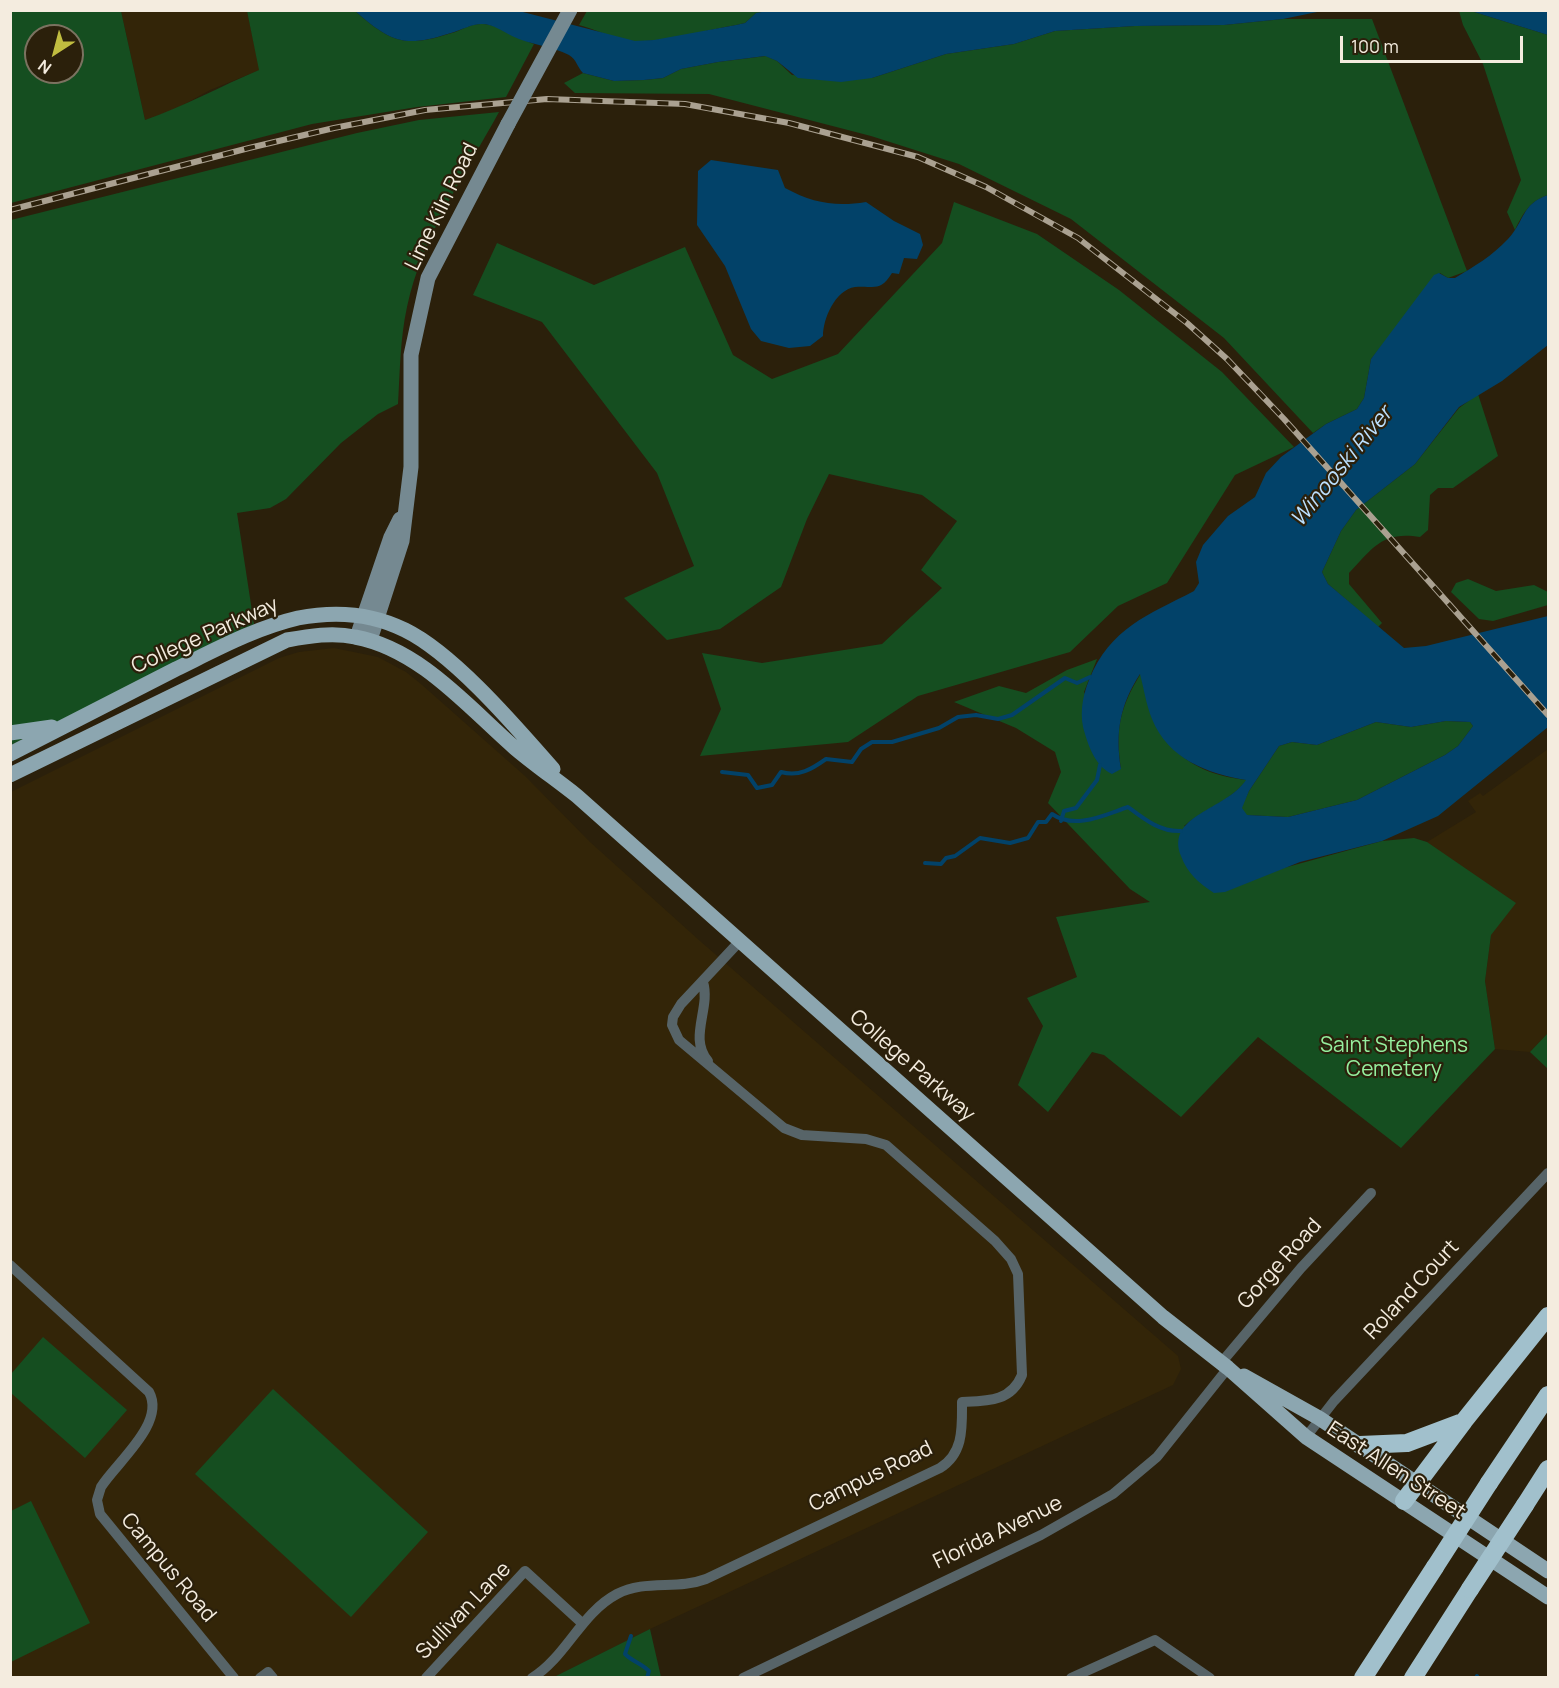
<!DOCTYPE html>
<html>
<head>
<meta charset="utf-8">
<style>
  body { margin:0 }
  #map { position:relative; width:1559px; height:1688px; overflow:hidden; background:#2b200b; font-family:Manrope,sans-serif }
  canvas { display:block }
  .frame { position:absolute; inset:0; border:12px solid #f4ecdf; pointer-events:none }
  .north { position:absolute; left:24px; top:24px; width:60px; height:60px; box-sizing:border-box; background:#2b200b; border:2px solid #7b7260; border-radius:50%; rotate:216deg; font-size:16px; font-weight:700; line-height:24px; text-align:center; color:#f4ecdf }
  .north::after { content:''; display:block; margin:auto; width:21px; height:27px; background:#c1bd40; clip-path:polygon(50% 0,100% 100%,50% 72%,0 100%) }
  .scale { position:absolute; left:1340px; top:36px; width:183px; height:27px; box-sizing:border-box; border:3px solid #f4ecdf; border-top:0; padding-left:8px; font-size:18px; line-height:21px; white-space:nowrap; color:#f4ecdf; -webkit-text-stroke:4px #2b200b; paint-order:stroke }
</style>
</head>
<body>
<div id="map">
<canvas width="1559" height="1688"></canvas>
<div class="frame"></div>
<div class="north">N</div>
<div class="scale">100 m</div>
</div>
<script>
const c = document.querySelector('canvas').getContext('2d');
c.lineJoin = 'round';
function paint(path, color) { c.fillStyle = color; c.fill(path, 'evenodd'); }
function stroke(path, color, width, dash) { c.strokeStyle = color; c.lineWidth = width; c.lineCap = dash ? 'butt' : 'round'; c.setLineDash(dash || []); c.stroke(path); }
function label(font, color, halo, rows, align = 'center') {
  c.font = font + ' Manrope,sans-serif'; c.lineWidth = 4.5; c.setLineDash([]); c.textBaseline = 'middle'; c.strokeStyle = halo; c.fillStyle = color; for (const [text, x, y, turn = 0] of rows) {
    c.save(); c.translate(x, y); c.rotate((+turn || 0) * Math.PI / 180); c.textAlign = isNaN(turn) ? turn : align; if (halo) c.strokeText(text, 0, 0); c.fillText(text, 0, 0); c.restore();
  }
}
const built = new Path2D(`
  M 121,11 L 247,11 L 260,70 L 210,90 L 174,110 L 145,120 Z
  M 334,648 L 378,657 L 406,672 L 421,684 L 525,776 L 590,842 L 700,941 L 1178,1356 L 1181,1369 L 1173,1385 L 650,1629 L 554,1677 L 11,1678 L 11,792 L 279,658 L 299,652 Z
  M 1548,749 L 1548,1033 L 1530,1052 L 1495,1049 L 1485,981 L 1491,935 L 1427,842 L 1476,812 L 1468,801 L 1480,793 L 1483,796 Z`);
const green = new Path2D(`
  M 11,11 L 121,11 L 145,120 C 185,106 221,86 259,70 L 247,11 L 355,11 C 392,43 404,48 452,33 C 462,30 471,23 483,24 C 498,24 519,39 534,44 L 506,97 L 417,107 L 312,124 L 11,203 ZM 36,36 L 72,36 L 72,72 L 36,72 Z
  M 587,11 L 773,11 L 756,13 L 745,23 L 736,25 C 706,30 662,43 633,41 C 614,39 597,30 579,25 Z
  M 1459,11 L 1471,11 L 1548,35 L 1548,195 C 1530,201 1523,213 1515,230 L 1507,212 L 1521,180 L 1483,64 L 1463,25 Z
  M 1283,19 L 1372,19 L 1467,271 L 1448,278 L 1440,273 L 1371,359 L 1364,398 L 1357,409 L 1326,424 L 1313,433 L 1224,338 L 1071,219 L 959,164 L 871,136 L 709,94 L 575,93 L 564,83 L 583,73 L 614,81 L 644,80 L 663,78 L 681,69 L 718,62 L 766,56 L 777,61 L 792,75 L 872,78 L 946,54 L 1014,44 L 1055,31 L 1135,26 L 1224,25 Z
  M 499,112 C 465,174 422,237 407,307 C 400,339 400,372 398,404 L 378,414 L 341,443 L 286,499 L 270,508 L 237,513 L 254,624 L 11,745 L 11,220 L 357,133 L 419,120 Z
  M 954,202 L 1037,234 L 1119,290 L 1222,372 L 1294,447 L 1235,475 L 1167,583 L 1118,606 L 1070,652 L 918,696 L 848,742 L 700,756 L 721,709 L 702,653 L 762,663 L 882,644 L 942,588 L 921,570 L 957,521 L 922,495 L 829,474 L 807,519 L 781,587 L 720,629 L 667,640 L 624,598 L 694,566 L 657,473 L 542,322 L 473,295 L 497,243 L 594,285 L 685,247 L 733,355 L 772,379 L 838,354 L 942,243 Z
  M 1478,394 L 1498,456 L 1453,488 L 1438,488 L 1430,495 L 1428,530 L 1420,537 C 1382,531 1373,548 1349,573 L 1349,584 L 1382,623 L 1378,627 L 1328,584 L 1322,572 L 1341,531 L 1356,510 L 1415,464 L 1459,408 Z
  M 1468,579 L 1496,591 L 1534,585 L 1548,592 L 1548,605 L 1493,621 L 1479,619 L 1451,592 L 1456,583 Z
  M 1097,659 L 1084,692 L 1121,769 C 1115,728 1120,708 1141,673 C 1152,736 1180,773 1247,780 C 1229,802 1204,809 1184,826 L 1280,869 L 1382,841 L 1414,838 L 1427,842 L 1516,903 L 1491,935 L 1485,981 L 1495,1049 L 1401,1148 L 1258,1037 L 1181,1117 L 1104,1055 L 1092,1052 L 1048,1112 L 1018,1085 L 1043,1026 L 1027,998 L 1077,977 L 1056,917 L 1150,902 L 1130,889 L 1048,803 L 1061,772 L 1055,752 L 1016,728 L 954,702 L 999,686 L 1026,693 L 1067,670 Z
  M 1446,721 L 1470,722 L 1473,726 L 1458,746 L 1445,755 L 1357,800 L 1288,817 L 1246,815 L 1241,808 L 1249,791 L 1279,746 L 1292,742 L 1317,745 L 1376,722 L 1411,727 Z
  M 1548,1033 L 1548,1069 L 1530,1052 Z
  M 43,1337 L 127,1410 L 85,1458 L 11,1393 L 11,1374 Z
  M 273,1389 L 428,1532 L 351,1617 L 195,1474 Z
  M 31,1501 L 90,1623 L 11,1662 L 11,1511 Z
  M 650,1629 L 661,1677 L 554,1677 Z`);
const water = new Path2D(`
  M 773,10 L 1322,11 L 1283,19 L 1224,25 L 1135,26 L 1055,31 L 1014,44 L 946,54 L 872,78 L 841,82 L 798,78 L 777,61 L 765,56 L 718,62 L 681,69 L 663,78 L 644,80 L 614,81 L 583,73 C 577,67 577,60 569,55 C 552,46 530,45 512,36 C 502,31 493,24 482,24 C 471,24 462,30 451,33 C 404,48 392,43 355,11 L 519,11 L 635,41 L 654,40 L 736,25 L 745,23 L 756,13 Z
  M 1471,11 L 1548,11 L 1548,35 Z
  M 711,160 L 778,170 L 785,188 C 813,203 835,207 866,202 L 894,221 L 920,234 L 923,245 L 917,259 L 904,258 L 899,274 L 892,273 C 880,293 873,285 855,287 C 835,290 823,319 823,336 L 810,346 L 789,348 L 761,341 L 751,329 L 725,266 L 697,225 L 698,171 Z
  M 1548,195 L 1548,345 L 1502,381 L 1459,407 L 1415,464 L 1356,510 L 1341,531 L 1322,572 L 1328,584 L 1404,648 L 1426,646 L 1548,616 L 1548,727 L 1438,816 L 1382,841 L 1300,862 L 1225,892 L 1214,893 C 1199,883 1187,873 1181,856 C 1165,815 1226,810 1246,780 C 1208,774 1168,759 1152,719 C 1146,704 1144,689 1140,674 C 1120,705 1115,732 1121,769 L 1112,774 C 1096,766 1090,750 1085,734 C 1079,717 1082,697 1089,680 C 1110,628 1148,615 1194,591 L 1199,583 L 1196,562 L 1203,545 L 1228,516 L 1255,497 L 1266,473 L 1281,457 L 1326,424 L 1357,409 L 1364,398 L 1371,359 L 1434,275 L 1439,273 L 1448,278 L 1455,278 C 1475,266 1492,256 1508,239 C 1525,221 1521,204 1548,195 ZM 1446,721 L 1470,722 L 1473,726 L 1458,746 L 1445,755 L 1357,800 L 1288,817 L 1247,815 L 1242,808 L 1249,791 L 1279,746 L 1292,742 L 1317,745 L 1376,722 L 1411,727 Z`);
const stream = new Path2D(`
  M 722,772 L 748,775 L 757,788 L 772,785 L 781,772 C 799,777 812,769 826,759 L 852,762 L 861,749 L 872,742 L 892,742 L 939,728 L 958,717 L 976,715 L 998,719 L 1012,715 L 1065,678 L 1077,683 L 1090,677
  M 1061,821 L 1064,811 L 1076,808 L 1097,780 L 1100,765
  M 925,863 L 941,864 L 946,858 L 955,856 L 980,838 L 1010,843 L 1028,838 L 1038,822 L 1046,822 L 1052,814 C 1075,830 1104,815 1128,807 C 1144,819 1160,832 1181,831
  M 631,1636 L 625,1654 C 633,1662 641,1663 649,1671 L 647,1678
  M 1476,1678 L 1477,1676`);
const minor = new Path2D(`
  M 703,982 C 711,1008 688,1038 708,1061
  M 10,1265 L 149,1392 C 166,1423 117,1462 101,1487 L 97,1500 L 100,1514 L 234,1678
  M 1221,1363 L 1301,1268 L 1371,1193
  M 1306,1437 L 1334,1401 L 1548,1173
  M 260,1678 L 268,1672 L 273,1678
  M 426,1678 L 525,1571 L 583,1624
  M 532,1678 C 566,1657 581,1613 617,1594 C 645,1579 677,1590 706,1579 L 940,1468 C 964,1453 962,1427 962,1402 C 987,1401 1011,1402 1022,1375 L 1018,1274 L 1011,1259 L 995,1241 L 886,1145 L 866,1139 L 802,1135 L 784,1128 L 679,1040 L 672,1025 L 673,1017 L 681,1004 L 739,942
  M 743,1678 L 1041,1535 L 1113,1494 L 1157,1457 L 1228,1368
  M 1071,1678 L 1155,1640 L 1210,1678`);
const secondary = new Path2D(`
  M 357,637 L 391,537 L 400,519
  M 370,640 L 402,541 L 411,467 L 411,355 L 428,278 L 508,124`);
const primary = new Path2D(`
  M 10,733 L 52,727
  M 10,754 C 66,725 121,697 176,669 C 215,650 255,628 298,618 C 334,611 371,613 405,630 C 454,654 516,727 553,769
  M 10,775 L 287,640 C 309,636 333,632 355,637 C 420,649 468,707 515,748 C 535,765 557,780 577,796 L 1163,1317 L 1228,1368 L 1306,1437 L 1548,1597
  M 1244,1376 L 1319,1418 L 1548,1571`);
const motorway = new Path2D(`
  M 1360,1445 L 1407,1443 L 1460,1423
  M 1489,1483 L 1548,1395
  M 1404,1501 L 1464,1421 L 1548,1316
  M 1525,1505 L 1548,1469
  M 1363,1678 L 1435,1567
  M 1413,1678 L 1470,1589`);
const rail = new Path2D(`
  M 10,210 L 249,148 L 334,128 L 425,110 L 547,99 L 685,104 L 789,123 L 918,157 L 986,187 L 1078,238 L 1187,323 L 1227,359 L 1284,419 L 1548,715`);
const secondaryBridge = new Path2D(`
  M 508,124 L 570,10`);
const motorwayBridge = new Path2D(`
  M 1435,1567 L 1489,1483
  M 1470,1589 L 1525,1505`);
const streetNames = [
  ["Lime Kiln Road",442,207,-64],
  ["College Parkway",205,636,-24],
  ["College Parkway",912,1066,41],
  ["Gorge Road",1280,1264,-48],
  ["Roland Court",1412,1290,-47],
  ["East Allen Street",1396,1471,33],
  ["Campus Road",871,1477,-26],
  ["Florida Avenue",998,1533,-26],
  ["Campus Road",168,1568,50],
  ["Sullivan Lane",464,1611,-46]
];
const parkNames = [
  ["Saint Stephens",1394,1046],
  ["Cemetery",1394,1070]
];
const waterNames = [
  ["Winooski River",1342,467,-51]
];
paint(built, '#332508');
paint(green, '#154e20');
paint(water, '#024269');
stroke(stream, '#024269', 4);
stroke(minor, '#576468', 10);
stroke(secondary, '#758991', 15);
stroke(primary, '#8ca6b0', 15);
stroke(motorway, '#a1c0cc', 18);
stroke(rail, '#aaa191', 6);
stroke(rail, '#2b200b', 4, [11]);
stroke(secondaryBridge, '#758991', 15);
stroke(motorwayBridge, '#a1c0cc', 18);
label('21px', '#f4ecdf', '#2b200b', streetNames);
label('21px', '#95ef9e', '#2b200b', parkNames);
label('italic 22px', '#bbdffd', '#2b200b', waterNames);
</script>
</body>
</html>
